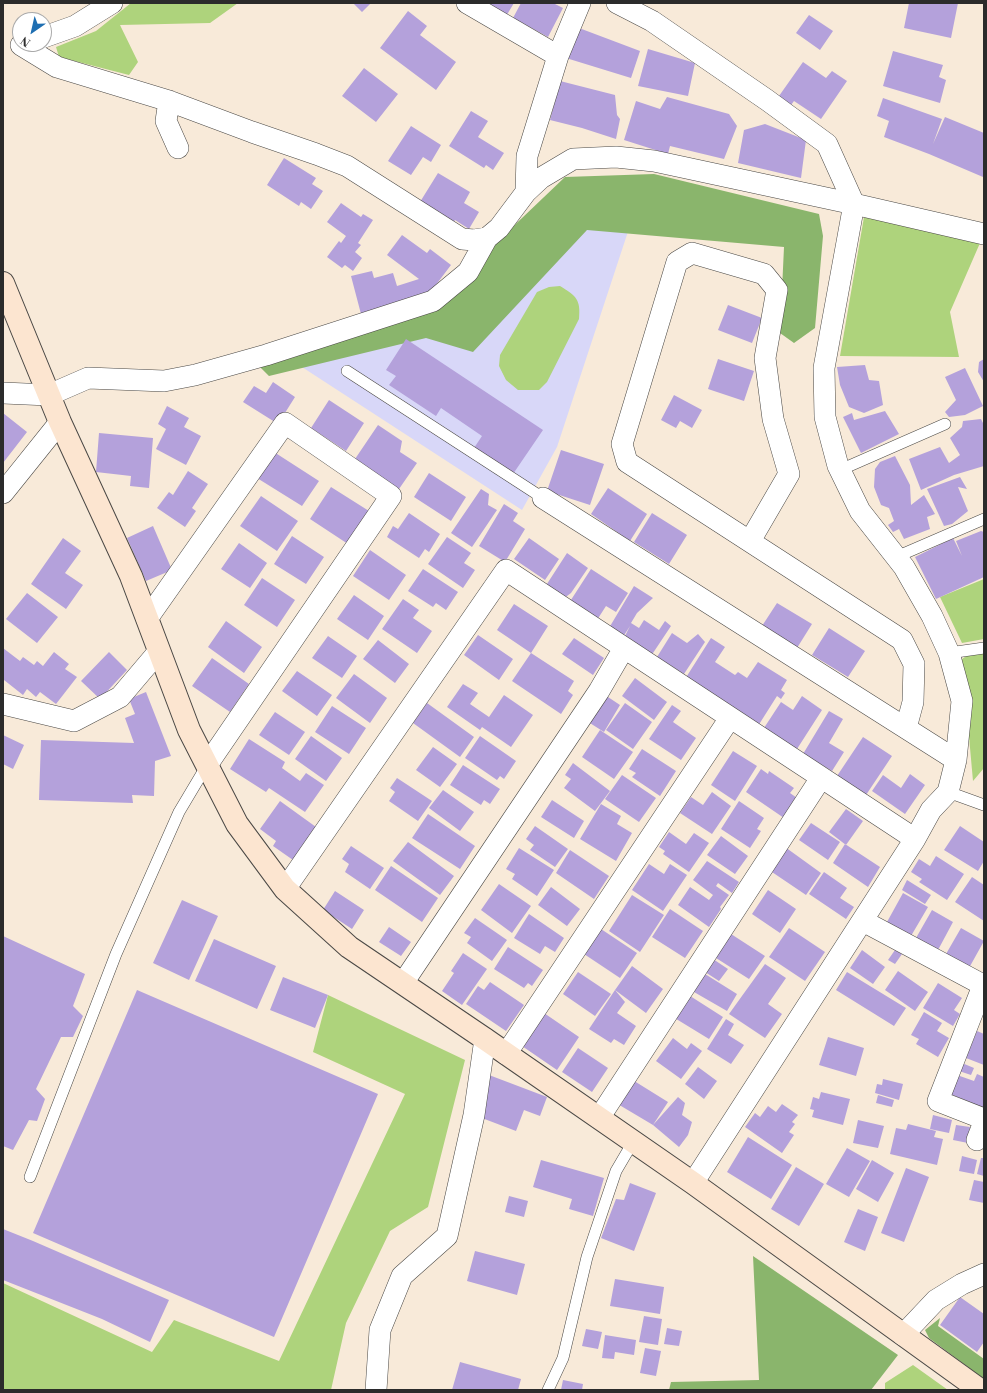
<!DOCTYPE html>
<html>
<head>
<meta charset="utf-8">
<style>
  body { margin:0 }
  #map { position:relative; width:987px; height:1393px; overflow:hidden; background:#f8ead9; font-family:"Libre Bodoni",serif }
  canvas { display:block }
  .frame { position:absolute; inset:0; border:4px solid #2b2b2b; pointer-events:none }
  .north { position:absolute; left:12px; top:12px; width:40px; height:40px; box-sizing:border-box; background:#fff; border:1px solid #aaa; border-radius:50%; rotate:214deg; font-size:11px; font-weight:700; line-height:16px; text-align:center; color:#2b2b2b }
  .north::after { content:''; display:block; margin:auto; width:14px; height:18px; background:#1f6fb2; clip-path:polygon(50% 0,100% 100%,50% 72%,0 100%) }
</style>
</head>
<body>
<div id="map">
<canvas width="987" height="1393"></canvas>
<div class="frame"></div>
<div class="north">N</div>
</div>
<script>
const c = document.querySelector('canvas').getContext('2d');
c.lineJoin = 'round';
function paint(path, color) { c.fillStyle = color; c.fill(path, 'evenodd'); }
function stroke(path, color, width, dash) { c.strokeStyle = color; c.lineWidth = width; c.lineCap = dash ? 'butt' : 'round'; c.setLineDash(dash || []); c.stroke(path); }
const built = new Path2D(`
  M 645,180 L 557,447 L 522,510 L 285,356 L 439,315 Z`);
const green = new Path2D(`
  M 131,3 L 238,3 L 210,23 L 120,25 L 138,62 L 129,75 L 59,57 L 56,47 L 96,31 Z
  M 864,217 L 980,243 L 950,312 L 959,357 L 840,356 Z
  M 560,286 C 576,296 581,299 579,319 L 547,382 L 539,390 L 518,390 L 506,380 L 499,366 L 500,355 L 537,292 L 549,287 Z
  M 984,579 L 984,639 L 962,643 L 940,597 Z
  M 984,644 L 984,768 L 973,781 L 962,659 Z
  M 328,995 L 465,1060 L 428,1207 L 390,1231 L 346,1323 L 331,1390 L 3,1390 L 3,1283 L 152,1352 L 174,1320 L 279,1361 L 405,1094 L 313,1052 Z
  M 913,1365 L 948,1390 L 885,1390 L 885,1383 Z`);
const forest = new Path2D(`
  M 654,174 L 819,214 L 823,236 L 815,328 L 794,343 L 780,333 L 784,247 L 587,230 L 473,352 L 426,338 L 269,376 L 258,365 L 447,300 L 500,239 L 565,177 Z
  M 753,1256 L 898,1355 L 871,1390 L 669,1390 L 671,1382 L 759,1380 Z
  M 940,1318 L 938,1326 L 984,1359 L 984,1379 L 929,1338 L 925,1330 Z`);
const building = new Path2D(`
  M 353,3 L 371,3 L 362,12 Z
  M 479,3 L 514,3 L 505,18 Z
  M 521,3 L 553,3 L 563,8 L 548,37 L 513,18 Z
  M 909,3 L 958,3 L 951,38 L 904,28 Z
  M 408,11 L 427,26 L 420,35 L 456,62 L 436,90 L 380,48 Z
  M 809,15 L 833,31 L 820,50 L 796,33 Z
  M 579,28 L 640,51 L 631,78 L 566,58 Z
  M 648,49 L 695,63 L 688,96 L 638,86 Z
  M 893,51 L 943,65 L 939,77 L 946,80 L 940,103 L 883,86 Z
  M 803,62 L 826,78 L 832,71 L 847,81 L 821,119 L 794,101 L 791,105 L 779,96 Z
  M 364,68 L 398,94 L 376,122 L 342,96 Z
  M 560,81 L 615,95 L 617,115 L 620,119 L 616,139 L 582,128 L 550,120 Z
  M 667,97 L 729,114 L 737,126 L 724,159 L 670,146 L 668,154 L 624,140 L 636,101 L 660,109 Z
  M 883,98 L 942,119 L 933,144 L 945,117 L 984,133 L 984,174 L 983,177 L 929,154 L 884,137 L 889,121 L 877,116 Z
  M 471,111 L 488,121 L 478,137 L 504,153 L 493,170 L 486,165 L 484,168 L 449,146 Z
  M 765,124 L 806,140 L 801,178 L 738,163 L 744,130 Z
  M 411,126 L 441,145 L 431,162 L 423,157 L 411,175 L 388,161 Z
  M 284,158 L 316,178 L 312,184 L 323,191 L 311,209 L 301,202 L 299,206 L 267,185 Z
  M 438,173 L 470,192 L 464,203 L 479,212 L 469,229 L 455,220 L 453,223 L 420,202 Z
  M 341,203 L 361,217 L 363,214 L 373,220 L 358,243 L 361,245 L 355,252 L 362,258 L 353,271 L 345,265 L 342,268 L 327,257 L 339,241 L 341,243 L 346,236 L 327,222 Z
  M 402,235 L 427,253 L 430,249 L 451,265 L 429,294 L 361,314 L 351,276 L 372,271 L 374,278 L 393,273 L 397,286 L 419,279 L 387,255 Z
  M 728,305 L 762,318 L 752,343 L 718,330 Z
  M 406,339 L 543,430 L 513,474 L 474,448 L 482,436 L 441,408 L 436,416 L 389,385 L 396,376 L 386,370 Z
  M 718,359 L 754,371 L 744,401 L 708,389 Z
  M 984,359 L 984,382 L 978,372 L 979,362 Z
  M 865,365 L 869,380 L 879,381 L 883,405 L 864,413 L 849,407 L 840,385 L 837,367 Z
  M 965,368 L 983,406 L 965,415 L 949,417 L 945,412 L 956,400 L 945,377 Z
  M 273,382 L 295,397 L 278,424 L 243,402 L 254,386 L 266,393 Z
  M 674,395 L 702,410 L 692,428 L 680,421 L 676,428 L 661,420 Z
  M 329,400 L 364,423 L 346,451 L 311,428 Z
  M 167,406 L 189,418 L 184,427 L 201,436 L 186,465 L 156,449 L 166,429 L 158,424 Z
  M 885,411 L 899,434 L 861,453 L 843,417 L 852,413 L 854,420 Z
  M 3,413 L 27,432 L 3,463 Z
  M 981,419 L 984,425 L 984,466 L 954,475 L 921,490 L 909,459 L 940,447 L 949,463 L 960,455 L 950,438 L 962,427 L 963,421 Z
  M 378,425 L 402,441 L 400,452 L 417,463 L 399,489 L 355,459 Z
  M 99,433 L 153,438 L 149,488 L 130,486 L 131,476 L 96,472 Z
  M 561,450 L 604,464 L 590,505 L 547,491 Z
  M 274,452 L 319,481 L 302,506 L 257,478 Z
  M 895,456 L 910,485 L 911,505 L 924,495 L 935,514 L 927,517 L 930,529 L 904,539 L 899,529 L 893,532 L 888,525 L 894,521 L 889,508 L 881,505 L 874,487 L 875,469 L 880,462 Z
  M 188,471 L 208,484 L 192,508 L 196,511 L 185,527 L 157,508 L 169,492 L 173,495 Z
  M 429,473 L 466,497 L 451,521 L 414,497 Z
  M 960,477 L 967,489 L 958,487 L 968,511 L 952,524 L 944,526 L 927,489 Z
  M 331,487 L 369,511 L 348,544 L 310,519 Z
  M 608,488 L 647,514 L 630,541 L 591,514 Z
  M 481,489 L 489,494 L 488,505 L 497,510 L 472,547 L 451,533 Z
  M 261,496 L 298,521 L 277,551 L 240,526 Z
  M 504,504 L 518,513 L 513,521 L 525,529 L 505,562 L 479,546 Z
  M 409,513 L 440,534 L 429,552 L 425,549 L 419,558 L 387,537 L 393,526 L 398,529 Z
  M 652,513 L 687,535 L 669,564 L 634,542 Z
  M 153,526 L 172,570 L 146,581 L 127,538 Z
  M 981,531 L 984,532 L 984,577 L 936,599 L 915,557 L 953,538 L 962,556 L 956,541 Z
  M 292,536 L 324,557 L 306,584 L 274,564 Z
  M 447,537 L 471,553 L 464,563 L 475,570 L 463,588 L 428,564 Z
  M 63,538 L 81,551 L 65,573 L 83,585 L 66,609 L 31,584 Z
  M 529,538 L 559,559 L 545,580 L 514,559 Z
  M 239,543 L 267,563 L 250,588 L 221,569 Z
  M 370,550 L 406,575 L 389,600 L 353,576 Z
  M 567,553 L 588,568 L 571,593 L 563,599 L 545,587 Z
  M 423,569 L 458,592 L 446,610 L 436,603 L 433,607 L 408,591 Z
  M 591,569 L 628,593 L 616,612 L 606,606 L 597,620 L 569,603 Z
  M 262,578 L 295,600 L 277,627 L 244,605 Z
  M 634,586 L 653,598 L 637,613 L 631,623 L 639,628 L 644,620 L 659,630 L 665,621 L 671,626 L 651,656 L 624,638 L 630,626 L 623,637 L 609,628 Z
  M 27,593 L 58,617 L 37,643 L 6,619 Z
  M 354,595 L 384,616 L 368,640 L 337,619 Z
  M 403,599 L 419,610 L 413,618 L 432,631 L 417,653 L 382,629 Z
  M 777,603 L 812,624 L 797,648 L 762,626 Z
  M 514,604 L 548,626 L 531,653 L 497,630 Z
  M 226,621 L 262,647 L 244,673 L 208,647 Z
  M 829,628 L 865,651 L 848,677 L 812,655 Z
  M 672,633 L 687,643 L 698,634 L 705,642 L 684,674 L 657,657 Z
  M 478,635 L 513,659 L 499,680 L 464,655 Z
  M 328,636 L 357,656 L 342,678 L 312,658 Z
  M 574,638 L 604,658 L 593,675 L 562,654 Z
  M 711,638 L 725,647 L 715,662 L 735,675 L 738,672 L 747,678 L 758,662 L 787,680 L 781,690 L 785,693 L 781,699 L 777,696 L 758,726 L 685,679 Z
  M 378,640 L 409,664 L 395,683 L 363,659 Z
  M 3,648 L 20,661 L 23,657 L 34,665 L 37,661 L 43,666 L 54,652 L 69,664 L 65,669 L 77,677 L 56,704 L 40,692 L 36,697 L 27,689 L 23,695 L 4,680 L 3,683 Z
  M 109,652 L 127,670 L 100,699 L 81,681 Z
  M 531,653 L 574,681 L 568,691 L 573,695 L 561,714 L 512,681 Z
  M 212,658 L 249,684 L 230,712 L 192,686 Z
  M 297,671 L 332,695 L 317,716 L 282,691 Z
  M 354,674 L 387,698 L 370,723 L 336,698 Z
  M 635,678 L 667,702 L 654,720 L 622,696 Z
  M 463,684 L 478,693 L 470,704 L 489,717 L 504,695 L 533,715 L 511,747 L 482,727 L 480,730 L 447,707 Z
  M 599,691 L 620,705 L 604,732 L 582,718 Z
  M 146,692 L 171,756 L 155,761 L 154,796 L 132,795 L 133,803 L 39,800 L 41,740 L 134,743 L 125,718 L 135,714 L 129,699 Z
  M 802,696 L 822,710 L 797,749 L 764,728 L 781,702 L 793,710 Z
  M 427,703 L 474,737 L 460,757 L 413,723 Z
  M 625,703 L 652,722 L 633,749 L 606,730 Z
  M 672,705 L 681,711 L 673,722 L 696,738 L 681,760 L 649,739 Z
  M 332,706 L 366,728 L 349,754 L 315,732 Z
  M 829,711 L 843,719 L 829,743 L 844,752 L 832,771 L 803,754 Z
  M 275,712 L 305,732 L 289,755 L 259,735 Z
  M 600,730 L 633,752 L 614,779 L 582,757 Z
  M 3,735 L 24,745 L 13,769 L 3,764 Z
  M 311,736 L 342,758 L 326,781 L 295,759 Z
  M 480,736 L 516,761 L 504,779 L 500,776 L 497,780 L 465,758 Z
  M 863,737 L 892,756 L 866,795 L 837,776 Z
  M 249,739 L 285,762 L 282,768 L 300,781 L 306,773 L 324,785 L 305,812 L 269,788 L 266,792 L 230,769 Z
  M 433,747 L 457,764 L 440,787 L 416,770 Z
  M 642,749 L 676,771 L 660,796 L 632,777 L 636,773 L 629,769 Z
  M 733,751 L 757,766 L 735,801 L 711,785 Z
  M 573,763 L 610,791 L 595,811 L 564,788 L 571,779 L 565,775 Z
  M 463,765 L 500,789 L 490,804 L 484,800 L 481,805 L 450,785 Z
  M 761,769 L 768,774 L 769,771 L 794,788 L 790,793 L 797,798 L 784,818 L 746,792 Z
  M 910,774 L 925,785 L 905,814 L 872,791 L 883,775 L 901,788 Z
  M 622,775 L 656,798 L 639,822 L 605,799 Z
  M 397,778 L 432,801 L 418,821 L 389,801 L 395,792 L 390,788 Z
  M 443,790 L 474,812 L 460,831 L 429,808 Z
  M 712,792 L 731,806 L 712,834 L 680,813 L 691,797 L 703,805 Z
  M 552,800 L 584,821 L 574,838 L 541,817 Z
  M 280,801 L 316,827 L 293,860 L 273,846 L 276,841 L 260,829 Z
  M 739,801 L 764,818 L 757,829 L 761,831 L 750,848 L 721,829 Z
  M 601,804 L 621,816 L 617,824 L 632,833 L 616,861 L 580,839 Z
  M 846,809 L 863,821 L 846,845 L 829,832 Z
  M 428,814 L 475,846 L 460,869 L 412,838 Z
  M 811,823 L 840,842 L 828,860 L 799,840 Z
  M 535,826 L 568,849 L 555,867 L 530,850 L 534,845 L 526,839 Z
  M 960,826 L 984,842 L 984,861 L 978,871 L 944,850 Z
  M 669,832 L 686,844 L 694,833 L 709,843 L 689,872 L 663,854 L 665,851 L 659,847 Z
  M 721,836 L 748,856 L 735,874 L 707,855 Z
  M 408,842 L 454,876 L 440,895 L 393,861 Z
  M 845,844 L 880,867 L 868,887 L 833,863 Z
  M 351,846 L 384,868 L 370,889 L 345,872 L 349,864 L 342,859 Z
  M 785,847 L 821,873 L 806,895 L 769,870 Z
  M 519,848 L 554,870 L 537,896 L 512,879 L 515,874 L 506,869 Z
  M 570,850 L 609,876 L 594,899 L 556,873 Z
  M 936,856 L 964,874 L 947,900 L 919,882 L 922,879 L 911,872 L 919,859 L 930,866 Z
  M 707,861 L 739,882 L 732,893 L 718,883 L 716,886 L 729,895 L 720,907 L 721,909 L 709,927 L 678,905 L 690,887 L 709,900 L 713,895 L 693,880 Z
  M 649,864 L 664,874 L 670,864 L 687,875 L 663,911 L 632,890 Z
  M 391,866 L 438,898 L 422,922 L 375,890 Z
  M 824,872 L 847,888 L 840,898 L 854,907 L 846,919 L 809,894 Z
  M 972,877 L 984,885 L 984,921 L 955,902 Z
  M 907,880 L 931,895 L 925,904 L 902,890 Z
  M 499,884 L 531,906 L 512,933 L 481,910 Z
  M 551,887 L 580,909 L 567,926 L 538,905 Z
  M 768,890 L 796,909 L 780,933 L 752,914 Z
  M 335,891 L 364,910 L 352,929 L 323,910 Z
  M 903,893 L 928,907 L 911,936 L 887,922 Z
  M 632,895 L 664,915 L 640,952 L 609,931 Z
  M 182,900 L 218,916 L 189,980 L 153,963 Z
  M 670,909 L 703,931 L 685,958 L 652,937 Z
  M 932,910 L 953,922 L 938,950 L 916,938 Z
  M 529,914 L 564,938 L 555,952 L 545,946 L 540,954 L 514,938 Z
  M 475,918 L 507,940 L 492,961 L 467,943 L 471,937 L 464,933 Z
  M 389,927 L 411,942 L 401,956 L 379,942 Z
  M 598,927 L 637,953 L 620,978 L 581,952 Z
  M 789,928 L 825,952 L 805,981 L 769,957 Z
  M 961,928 L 984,941 L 969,968 L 946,954 Z
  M 731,934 L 765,956 L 749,979 L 716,958 Z
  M 3,936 L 85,974 L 73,1006 L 83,1016 L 73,1037 L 61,1037 L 36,1089 L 45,1099 L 37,1121 L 29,1120 L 13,1150 L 3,1146 Z
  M 214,939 L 276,966 L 257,1009 L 195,981 Z
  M 508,947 L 543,970 L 532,986 L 528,983 L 524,988 L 494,969 Z
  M 862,950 L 885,967 L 873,984 L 850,968 Z
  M 895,950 L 902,954 L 895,964 L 888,960 Z
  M 463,953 L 487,969 L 462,1005 L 442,991 L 454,973 L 451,971 Z
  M 710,957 L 728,969 L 719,981 L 702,970 Z
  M 765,964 L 786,978 L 768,1004 L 782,1014 L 765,1038 L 729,1014 Z
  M 632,966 L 663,989 L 646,1013 L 615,990 L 625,1002 L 617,1013 L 636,1026 L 624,1045 L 614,1039 L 611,1043 L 589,1029 L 615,990 Z
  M 898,971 L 928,992 L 915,1011 L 885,990 Z
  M 578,972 L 611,994 L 595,1016 L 563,994 Z
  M 847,972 L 906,1008 L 894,1026 L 836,990 Z
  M 705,974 L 737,994 L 727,1011 L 694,992 Z
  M 283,977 L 328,995 L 315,1028 L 270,1010 Z
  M 490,982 L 524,1005 L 506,1031 L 466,1004 L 478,986 L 484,990 Z
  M 938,983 L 962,998 L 954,1010 L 960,1014 L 953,1026 L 923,1008 Z
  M 137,990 L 378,1094 L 274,1337 L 33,1233 Z
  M 687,994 L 723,1017 L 709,1039 L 673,1017 Z
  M 924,1012 L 942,1023 L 937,1031 L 949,1038 L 938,1057 L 916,1044 L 919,1039 L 911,1035 Z
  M 544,1013 L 579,1037 L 557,1070 L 522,1046 Z
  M 726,1019 L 734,1024 L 728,1035 L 744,1045 L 731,1064 L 707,1049 Z
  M 977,1031 L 984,1034 L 984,1065 L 966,1058 Z
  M 828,1037 L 864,1048 L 856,1076 L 819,1065 Z
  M 673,1038 L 687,1049 L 691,1043 L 702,1051 L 681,1079 L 656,1061 Z
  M 578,1048 L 608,1068 L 592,1092 L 562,1072 Z
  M 962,1063 L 974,1068 L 971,1075 L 959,1071 Z
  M 698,1067 L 717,1081 L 704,1099 L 685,1084 Z
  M 977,1074 L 984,1077 L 984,1108 L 950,1094 L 957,1075 L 974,1081 Z
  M 489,1075 L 547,1097 L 540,1116 L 524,1110 L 516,1131 L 474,1115 Z
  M 631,1079 L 668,1102 L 653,1125 L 678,1097 L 685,1103 L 682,1115 L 692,1122 L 688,1135 L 679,1147 L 653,1125 L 616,1103 Z
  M 883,1079 L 903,1084 L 899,1100 L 875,1093 L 877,1084 L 882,1085 Z
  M 821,1092 L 850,1099 L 843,1125 L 812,1117 L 814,1110 L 810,1109 L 813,1097 L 819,1099 Z
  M 878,1095 L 894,1100 L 892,1107 L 876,1103 Z
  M 782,1104 L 798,1115 L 792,1122 L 795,1124 L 789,1132 L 794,1135 L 782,1153 L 745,1127 L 755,1113 L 760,1117 L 768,1106 L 776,1112 Z
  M 933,1115 L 952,1120 L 949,1133 L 930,1129 Z
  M 858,1120 L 884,1126 L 878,1148 L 853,1143 Z
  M 908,1124 L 936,1131 L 934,1137 L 943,1139 L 937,1165 L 890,1154 L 896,1128 L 906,1130 Z
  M 956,1125 L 970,1127 L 968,1143 L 953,1140 Z
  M 748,1137 L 792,1165 L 771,1199 L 727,1172 Z
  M 847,1148 L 870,1161 L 849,1197 L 826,1184 Z
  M 962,1156 L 977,1160 L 974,1174 L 959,1171 Z
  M 981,1158 L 984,1158 L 984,1176 L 977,1174 Z
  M 541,1160 L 604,1178 L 593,1216 L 569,1209 L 572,1199 L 533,1187 Z
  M 872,1160 L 894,1173 L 878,1202 L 856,1189 Z
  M 796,1167 L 824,1184 L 799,1226 L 771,1209 Z
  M 906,1168 L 929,1177 L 904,1242 L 881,1233 Z
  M 974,1180 L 984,1182 L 984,1203 L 969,1200 Z
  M 630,1183 L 656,1193 L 634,1251 L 601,1238 L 616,1199 L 624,1200 Z
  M 509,1196 L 528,1201 L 524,1217 L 505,1212 Z
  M 858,1209 L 878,1217 L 865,1251 L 844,1242 Z
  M 3,1229 L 33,1241 L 169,1300 L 150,1342 L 102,1319 L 3,1280 Z
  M 475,1251 L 525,1264 L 517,1295 L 467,1281 Z
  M 615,1279 L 664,1287 L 660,1314 L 610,1306 Z
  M 960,1297 L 984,1314 L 984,1342 L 977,1352 L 940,1325 Z
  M 644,1316 L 662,1319 L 658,1345 L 639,1342 Z
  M 667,1328 L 682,1331 L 679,1346 L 664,1344 Z
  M 586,1329 L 602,1332 L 598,1349 L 582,1346 Z
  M 605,1335 L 636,1340 L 634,1355 L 615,1352 L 614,1359 L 602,1358 Z
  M 645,1348 L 661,1351 L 656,1376 L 640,1373 Z
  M 460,1362 L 521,1379 L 518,1390 L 452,1390 Z
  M 563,1380 L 583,1384 L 582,1390 L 561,1390 Z`);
const lane = new Path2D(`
  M 347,371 L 543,498
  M 840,470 L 945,424
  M 896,557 L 984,519
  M 949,653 L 984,648
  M 948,792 L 984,805
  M 30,1177 L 116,954 L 179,812 L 207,765
  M 548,1390 L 563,1358 L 587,1257 L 616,1171 L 633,1142`);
const street = new Path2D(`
  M 467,3 L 558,56
  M 617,3 L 652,21 L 767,100 L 827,144 L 854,204 L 824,368 L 825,417 L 838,466 L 860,511 L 904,567 L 932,616 L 949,653 L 962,701 L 956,760 L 948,792 L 931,810 L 915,839 L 693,1183
  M 44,37 L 75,26 L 112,3
  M 21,45 L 57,67 L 169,101 L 252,132 L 316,154 L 347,166 L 462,239 L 474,240 L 487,238 L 499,228 L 526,192 L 541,178 L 573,159 L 616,157 L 654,161 L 854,204 L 984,234
  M 169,101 L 166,121 L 178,148
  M 526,192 L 527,156 L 558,56 L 580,3
  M 3,393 L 49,395 L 88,378 L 164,381 L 195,375 L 266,355 L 433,301 L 468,272 L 487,238
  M 3,493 L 60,422
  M 543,498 L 956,760
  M 750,541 L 789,474 L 773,419 L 765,358 L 777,290 L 764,274 L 692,253 L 677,262 L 622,444 L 627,462 L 902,640 L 914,664 L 913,702 L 906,728
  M 147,619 L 285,423 L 391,496 L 207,765
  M 3,704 L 74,721 L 120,697 L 159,651
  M 285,889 L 506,570 L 915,839
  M 863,921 L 983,985
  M 403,983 L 599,691 L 624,648
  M 984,983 L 938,1101 L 984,1119
  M 506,1054 L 730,718
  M 599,1118 L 821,778
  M 977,1140 L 984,1122
  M 903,1335 L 936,1300 L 962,1284 L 984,1274
  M 376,1390 L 380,1330 L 402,1276 L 447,1236 L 474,1115 L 485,1039`);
const secondary = new Path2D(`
  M 3,283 L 60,422 L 131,576 L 189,730 L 237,824 L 285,889 L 349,947 L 485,1039 L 693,1183 L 980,1390`);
paint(built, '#d8d7f8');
paint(green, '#aed37c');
paint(forest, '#8ab56c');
paint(building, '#b4a1db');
stroke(lane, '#4a4845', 12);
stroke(street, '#4a4845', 22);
stroke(secondary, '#4a4845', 24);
stroke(lane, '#fff', 11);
stroke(street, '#fff', 21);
stroke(secondary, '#fce5d0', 22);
</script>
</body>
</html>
